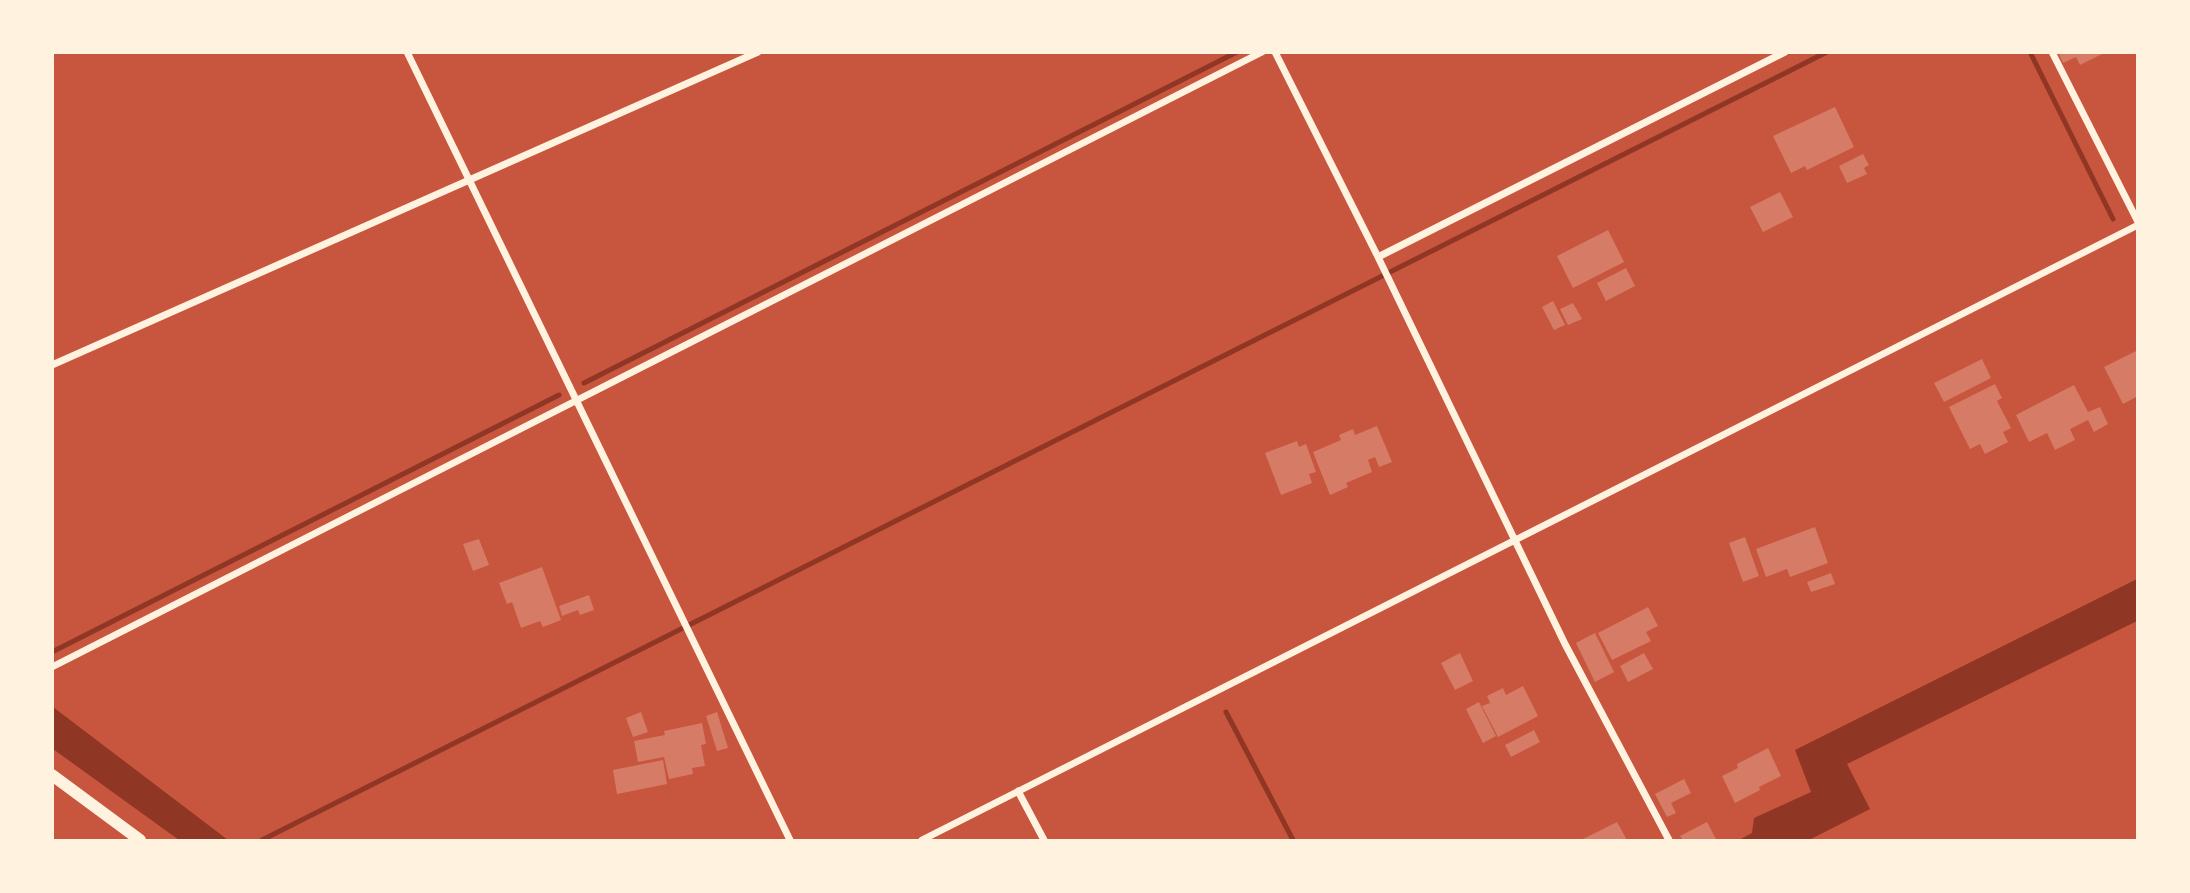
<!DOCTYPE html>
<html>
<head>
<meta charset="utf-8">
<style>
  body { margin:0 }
  #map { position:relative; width:2190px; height:893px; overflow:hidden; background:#c8553d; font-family:"PT Sans Narrow",sans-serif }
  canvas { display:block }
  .frame { position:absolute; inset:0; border:54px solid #fff3e0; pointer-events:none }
</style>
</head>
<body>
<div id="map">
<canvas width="2190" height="893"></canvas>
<div class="frame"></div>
</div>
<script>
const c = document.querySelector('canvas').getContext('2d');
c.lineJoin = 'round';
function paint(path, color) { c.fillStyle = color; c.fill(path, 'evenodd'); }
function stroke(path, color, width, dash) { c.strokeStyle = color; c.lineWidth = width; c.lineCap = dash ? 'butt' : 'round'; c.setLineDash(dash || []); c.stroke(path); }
const water = new Path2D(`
  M 2137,579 L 2137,621 L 1847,764 L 1870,809 L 1809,840 L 1739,840 L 1752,833 L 1754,818 L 1811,792 L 1795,750 Z
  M 52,707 L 53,707 L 228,840 L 179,840 L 53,749 Z`);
const stream = new Path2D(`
  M 2030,52 L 2113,219
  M 584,383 L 1237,52
  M 52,652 L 559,395
  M 1226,712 L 1293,840
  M 262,840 L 1827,52`);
const building = new Path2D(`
  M 2058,52 L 2106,52 L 2080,65 L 2076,57 L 2063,63 Z
  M 1835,107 L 1854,147 L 1807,170 L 1805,166 L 1791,173 L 1773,136 Z
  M 1863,154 L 1869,165 L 1864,168 L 1867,174 L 1847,183 L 1839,166 Z
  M 1780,192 L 1793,217 L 1763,232 L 1750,207 Z
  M 1608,230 L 1624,262 L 1573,288 L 1557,256 Z
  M 1626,268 L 1635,286 L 1606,301 L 1597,283 Z
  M 1553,301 L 1565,325 L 1554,330 L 1542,307 Z
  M 1573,303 L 1582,319 L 1568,325 L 1560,309 Z
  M 2138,350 L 2138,396 L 2123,404 L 2104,367 Z
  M 1982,359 L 1991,378 L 1944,402 L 1934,383 Z
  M 1995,384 L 2002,398 L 1997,401 L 2011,428 L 2003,432 L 2008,442 L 1985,454 L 1980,444 L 1970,449 L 1949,407 Z
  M 2074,385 L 2088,412 L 2100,407 L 2108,424 L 2094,432 L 2088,420 L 2070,429 L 2075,440 L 2055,450 L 2047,433 L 2029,442 L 2016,415 Z
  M 1377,426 L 1392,462 L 1379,467 L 1375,457 L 1368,460 L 1372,472 L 1346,483 L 1348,487 L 1330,495 L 1313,452 L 1341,440 L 1339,435 L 1353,429 L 1355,435 Z
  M 1297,441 L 1299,447 L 1306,444 L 1316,472 L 1309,474 L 1312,483 L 1281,495 L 1265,453 Z
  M 1815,527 L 1828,563 L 1790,577 L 1787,569 L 1766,577 L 1756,549 Z
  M 1745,537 L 1759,576 L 1743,582 L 1729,543 Z
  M 479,539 L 489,565 L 473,571 L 463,544 Z
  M 542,567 L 561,620 L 543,627 L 540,621 L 521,628 L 512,602 L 507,604 L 499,583 Z
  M 1831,573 L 1835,584 L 1811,592 L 1807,582 Z
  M 589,595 L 594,610 L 580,615 L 578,610 L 562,616 L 559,606 Z
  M 1648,607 L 1658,626 L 1646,632 L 1651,641 L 1612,660 L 1598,633 Z
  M 1595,633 L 1614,672 L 1595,682 L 1576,643 Z
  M 1460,653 L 1473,681 L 1455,690 L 1441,663 Z
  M 1644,653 L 1653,669 L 1628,682 L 1620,666 Z
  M 1523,686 L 1538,716 L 1498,737 L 1482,706 L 1490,703 L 1487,696 L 1503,688 L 1506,695 Z
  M 1479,702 L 1496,736 L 1483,743 L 1466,709 Z
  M 641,712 L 648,732 L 633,737 L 626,718 Z
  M 717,712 L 728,748 L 717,751 L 706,716 Z
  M 702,723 L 706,744 L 701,745 L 705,766 L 692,768 L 693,774 L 669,779 L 664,757 L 638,762 L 634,741 L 665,735 L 664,731 Z
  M 1534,730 L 1540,742 L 1511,757 L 1505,745 Z
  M 1768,748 L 1781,776 L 1759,787 L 1760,790 L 1735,803 L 1722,776 L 1738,768 L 1737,764 Z
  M 663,760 L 667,784 L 617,794 L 613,770 Z
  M 1684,779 L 1691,793 L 1671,803 L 1676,813 L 1667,817 L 1655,794 Z
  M 1617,822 L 1627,840 L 1581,840 Z
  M 1707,822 L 1716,839 L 1683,840 L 1680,836 Z`);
const minor = new Path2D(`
  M 407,52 L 790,840
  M 1275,52 L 1378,257 L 1565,644 L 1669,840
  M 2052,52 L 2138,222
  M 1378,257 L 1785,52
  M 52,365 L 758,52
  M 52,667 L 1262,52
  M 1018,791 L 1044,840
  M 922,840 L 2138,225`);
const tertiary = new Path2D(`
  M 52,775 L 140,840`);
paint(water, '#8f3625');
stroke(stream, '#8f3625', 5);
paint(building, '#d67c66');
stroke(minor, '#fff3e0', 7);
stroke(tertiary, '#fff3e0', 12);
</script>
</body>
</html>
